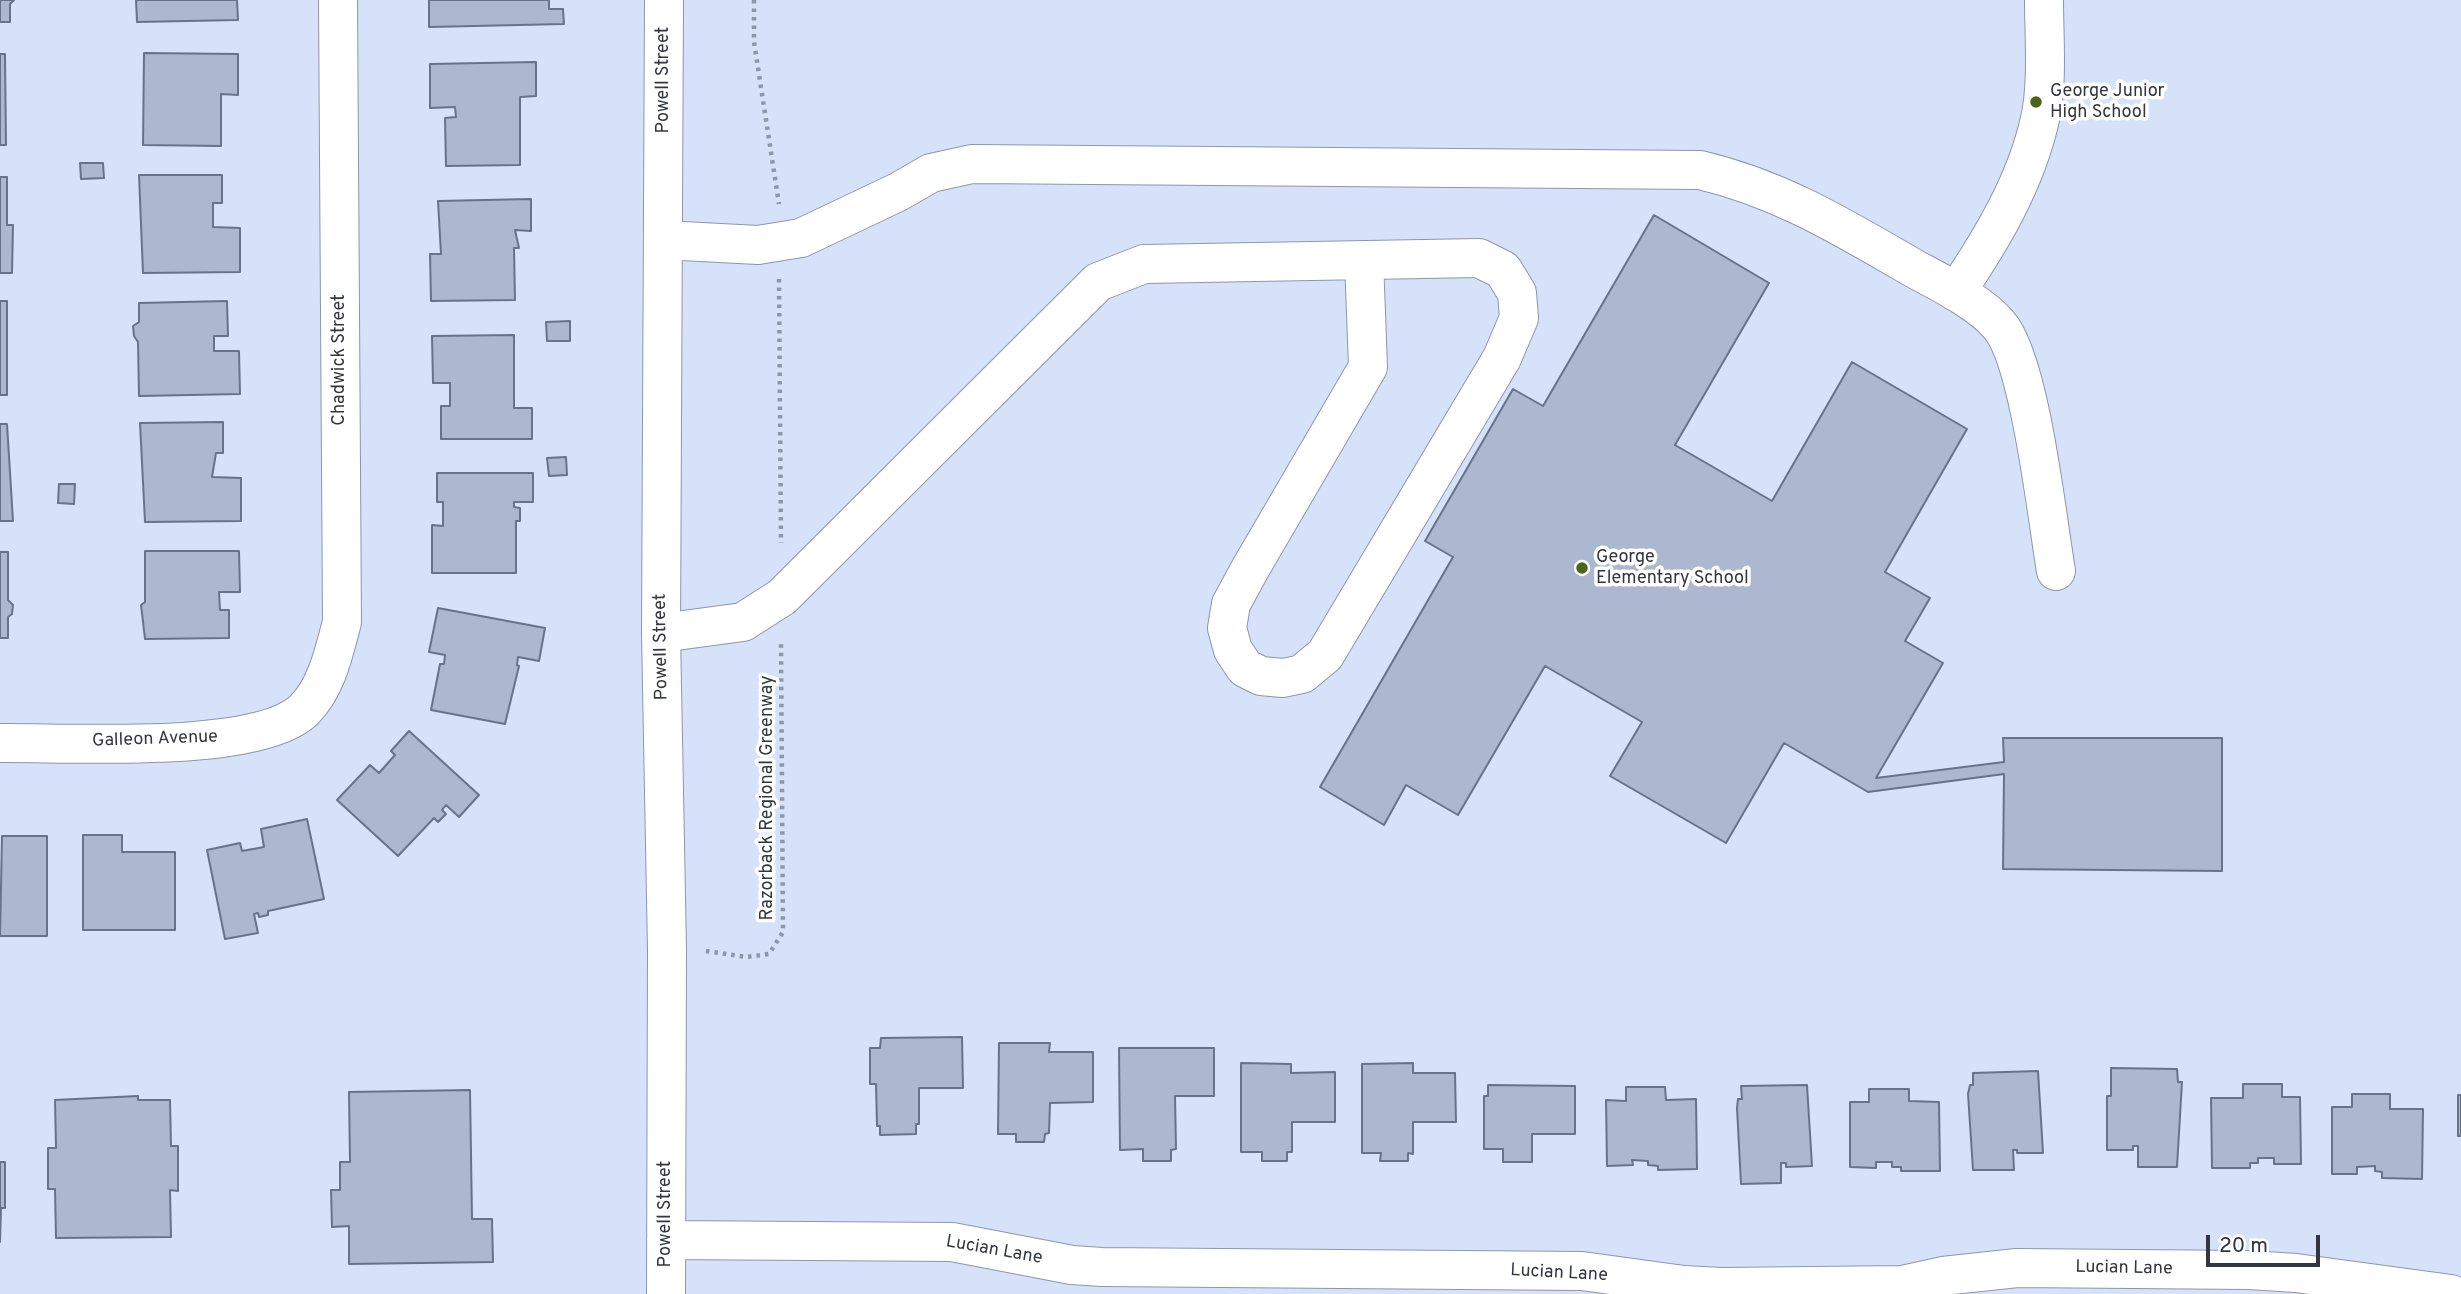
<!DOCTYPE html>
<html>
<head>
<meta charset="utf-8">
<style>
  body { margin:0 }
  #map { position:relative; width:2461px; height:1294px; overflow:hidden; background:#d5e2fa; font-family:Overpass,sans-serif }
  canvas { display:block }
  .scale { position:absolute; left:2206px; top:1235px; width:114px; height:32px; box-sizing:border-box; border:4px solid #31363f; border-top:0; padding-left:9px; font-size:21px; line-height:24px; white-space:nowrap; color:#31363f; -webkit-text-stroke:5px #fff; paint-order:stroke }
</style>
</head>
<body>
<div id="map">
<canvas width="2461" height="1294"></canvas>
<div class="scale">20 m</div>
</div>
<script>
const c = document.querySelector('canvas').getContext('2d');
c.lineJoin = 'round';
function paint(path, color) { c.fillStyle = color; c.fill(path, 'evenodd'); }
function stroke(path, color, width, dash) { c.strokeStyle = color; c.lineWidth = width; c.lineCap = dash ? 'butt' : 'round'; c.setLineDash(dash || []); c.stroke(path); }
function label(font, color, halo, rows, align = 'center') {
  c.font = font + ' Overpass,sans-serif'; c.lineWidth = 7; c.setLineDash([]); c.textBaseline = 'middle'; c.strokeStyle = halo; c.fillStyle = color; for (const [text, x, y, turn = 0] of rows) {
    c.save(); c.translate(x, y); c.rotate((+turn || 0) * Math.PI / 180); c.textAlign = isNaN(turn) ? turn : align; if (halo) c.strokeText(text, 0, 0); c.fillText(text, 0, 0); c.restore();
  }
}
const building = new Path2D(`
  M 0,0 L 14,0 L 10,4 L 10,22 L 0,22 Z
  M 136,0 L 237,0 L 238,20 L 137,22 Z
  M 429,0 L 549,0 L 549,9 L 563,9 L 564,24 L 429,27 Z
  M 144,53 L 238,54 L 238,95 L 221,94 L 221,146 L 143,145 Z
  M 0,54 L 5,54 L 6,145 L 0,145 Z
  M 536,62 L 536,96 L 520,97 L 520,165 L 446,166 L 445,118 L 456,117 L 455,107 L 430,108 L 430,64 Z
  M 80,163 L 103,163 L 104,178 L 81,179 Z
  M 139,175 L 222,175 L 222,203 L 213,203 L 213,227 L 240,228 L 240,272 L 143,273 Z
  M 0,177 L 7,177 L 7,225 L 13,225 L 12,273 L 0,273 Z
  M 531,199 L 531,231 L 515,230 L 519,248 L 514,248 L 515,300 L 431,301 L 430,254 L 441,254 L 438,201 Z
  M 1654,215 L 1769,283 L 1675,445 L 1772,501 L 1852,362 L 1967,429 L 1885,572 L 1930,598 L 1905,641 L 1943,663 L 1876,778 L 2004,762 L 2003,738 L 2222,738 L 2222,871 L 2003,869 L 2004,774 L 1868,792 L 1784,743 L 1726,843 L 1610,776 L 1642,722 L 1545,666 L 1458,815 L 1406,785 L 1384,825 L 1320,787 L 1453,557 L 1425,541 L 1513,389 L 1543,406 Z
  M 0,301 L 7,301 L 7,395 L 0,395 Z
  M 227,301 L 228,336 L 214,336 L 214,351 L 239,351 L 240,394 L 139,396 L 138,342 L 134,336 L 133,326 L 139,322 L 139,303 Z
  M 570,321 L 570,341 L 547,341 L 546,322 Z
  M 514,335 L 514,408 L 532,408 L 532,439 L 441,439 L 441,406 L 450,406 L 450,383 L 433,383 L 432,336 Z
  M 223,422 L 223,453 L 216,453 L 212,477 L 241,478 L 241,521 L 145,522 L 140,423 Z
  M 0,424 L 7,424 L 13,521 L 0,521 Z
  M 566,457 L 567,475 L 549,476 L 547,458 Z
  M 437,473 L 533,473 L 533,502 L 514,502 L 514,507 L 520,508 L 520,521 L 516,521 L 516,573 L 432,573 L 432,525 L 443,526 L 443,502 L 437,502 Z
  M 59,484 L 75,484 L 74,504 L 58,503 Z
  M 145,551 L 239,551 L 240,592 L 219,592 L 220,610 L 229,610 L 229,638 L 145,639 L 141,605 L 145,602 Z
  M 0,552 L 8,552 L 8,600 L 13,605 L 12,614 L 8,617 L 8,638 L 0,638 Z
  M 438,608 L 545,628 L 539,661 L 518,657 L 517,665 L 519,666 L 505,724 L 431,710 L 440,664 L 444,664 L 445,655 L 429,652 Z
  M 409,731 L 479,795 L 459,817 L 446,805 L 442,810 L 446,814 L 438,822 L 434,818 L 398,856 L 337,800 L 370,765 L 379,773 L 395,755 L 391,751 Z
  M 307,819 L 324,899 L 268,911 L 268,915 L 259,917 L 258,913 L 254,914 L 258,933 L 225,939 L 207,850 L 240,843 L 242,851 L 264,847 L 261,829 Z
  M 83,835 L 122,835 L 122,852 L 175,852 L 175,930 L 83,930 Z
  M 2,836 L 47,836 L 47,936 L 0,936 Z
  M 962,1037 L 963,1088 L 919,1088 L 919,1124 L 916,1124 L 916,1134 L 880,1135 L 880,1126 L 877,1126 L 876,1084 L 870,1084 L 870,1048 L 880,1048 L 881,1038 Z
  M 999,1043 L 1050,1043 L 1049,1052 L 1093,1052 L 1093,1102 L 1050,1103 L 1049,1133 L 1045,1134 L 1044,1142 L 1016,1142 L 1016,1134 L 998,1134 Z
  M 1119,1048 L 1214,1048 L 1214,1096 L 1175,1096 L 1176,1149 L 1171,1150 L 1171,1161 L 1143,1161 L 1143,1149 L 1120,1150 Z
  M 1241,1063 L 1291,1064 L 1291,1073 L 1335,1072 L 1335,1122 L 1292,1122 L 1292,1152 L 1287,1152 L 1287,1161 L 1262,1161 L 1262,1152 L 1241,1152 Z
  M 1413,1063 L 1413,1073 L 1455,1073 L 1456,1122 L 1413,1122 L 1413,1154 L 1408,1153 L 1408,1161 L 1380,1161 L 1381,1153 L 1362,1153 L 1362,1064 Z
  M 2111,1068 L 2177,1069 L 2178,1082 L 2182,1082 L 2177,1167 L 2138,1167 L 2138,1146 L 2133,1146 L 2133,1150 L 2107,1150 L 2107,1096 L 2111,1096 Z
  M 2038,1071 L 2043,1153 L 2017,1153 L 2017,1150 L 2013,1150 L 2014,1170 L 1973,1170 L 1968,1094 L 1970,1085 L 1973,1085 L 1973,1073 Z
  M 2243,1084 L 2282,1084 L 2282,1097 L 2300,1097 L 2301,1164 L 2274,1164 L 2274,1158 L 2258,1158 L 2258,1163 L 2250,1163 L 2250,1168 L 2212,1168 L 2211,1098 L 2243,1098 Z
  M 1488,1085 L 1575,1086 L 1575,1134 L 1532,1134 L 1532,1162 L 1503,1162 L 1503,1149 L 1484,1149 L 1484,1096 L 1488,1096 Z
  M 1807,1085 L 1812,1166 L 1786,1167 L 1786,1163 L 1781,1163 L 1781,1183 L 1741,1184 L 1737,1108 L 1738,1099 L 1742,1099 L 1741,1086 Z
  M 1626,1087 L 1665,1087 L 1666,1100 L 1696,1099 L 1697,1169 L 1658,1170 L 1658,1166 L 1648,1165 L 1648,1161 L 1632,1160 L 1633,1165 L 1607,1166 L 1606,1100 L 1626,1101 Z
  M 1869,1089 L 1909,1089 L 1909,1101 L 1939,1102 L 1940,1171 L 1901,1171 L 1901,1167 L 1892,1167 L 1892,1162 L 1876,1162 L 1876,1168 L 1850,1167 L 1850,1102 L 1869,1102 Z
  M 470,1090 L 472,1219 L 492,1219 L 493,1262 L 349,1264 L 349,1226 L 332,1227 L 331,1190 L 340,1190 L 340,1162 L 350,1162 L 349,1092 Z
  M 2352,1094 L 2390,1094 L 2390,1109 L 2423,1109 L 2422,1179 L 2382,1178 L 2382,1172 L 2375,1171 L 2375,1166 L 2357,1167 L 2357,1174 L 2332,1174 L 2332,1107 L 2352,1107 Z
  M 2458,1095 L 2461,1095 L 2461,1136 L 2458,1136 Z
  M 138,1096 L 138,1100 L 170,1100 L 171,1146 L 178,1146 L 178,1191 L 170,1190 L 171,1237 L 56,1238 L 55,1189 L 48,1189 L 48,1148 L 56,1148 L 55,1100 Z
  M 0,1162 L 5,1162 L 5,1208 L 1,1208 L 0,1242 Z`);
const path = new Path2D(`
  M 754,0 L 754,42 L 779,204
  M 779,279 L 781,543
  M 706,951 L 746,957 L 769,954 L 783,932 L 781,643`);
const minor = new Path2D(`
  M 664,0 L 661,633 L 667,950 L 666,1294
  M 663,240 L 758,245 L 801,238 L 898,192 L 931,173 L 972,164 L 1700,170 C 1781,189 1844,228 1915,269 C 1941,283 1981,303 1999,325 C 2030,360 2047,518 2056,571
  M 1956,292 C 1992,239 2026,182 2040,119 C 2048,84 2044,36 2044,0
  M 661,633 L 743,622 L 782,597 L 1098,282 L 1144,264 L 1479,258 L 1503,270 L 1517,293 L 1519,318 L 1502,358 L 1325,655 L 1302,674 L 1283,678 L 1261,676 L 1245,668 L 1233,650 L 1227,628 L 1231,604 L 1250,569 L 1368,367 L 1364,260
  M 0,743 C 68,742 257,755 304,710 C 327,687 334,652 342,622 L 338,0
  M 666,1240 L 952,1242 L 1072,1265 L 1102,1267 L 1582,1271 L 1684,1285 L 1721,1287 L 1902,1285 L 1943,1276 L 2017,1268 L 2249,1270 L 2296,1273 L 2451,1294`);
const markers = [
  [2036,102,7,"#496619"],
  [1582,568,7,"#496619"]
];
const streetNames = [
  ["Powell Street",664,80,-90],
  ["Chadwick Street",340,360,-90],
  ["Powell Street",662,647,-91],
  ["Galleon Avenue",155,740,-2],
  ["Razorback Regional Greenway",768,798,-90],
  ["Powell Street",666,1214,-90],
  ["Lucian Lane",994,1251,10],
  ["Lucian Lane",2124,1269,1],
  ["Lucian Lane",1559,1274,3]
];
const poiNames = [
  ["George Junior",2050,92],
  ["High School",2050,113],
  ["George",1596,558],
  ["Elementary School",1596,579]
];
paint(building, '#abb8cf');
stroke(building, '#677388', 2);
stroke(minor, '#8b97ae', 40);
stroke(path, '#8e97a9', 4.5, [3.5, 5]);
stroke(minor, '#fff', 38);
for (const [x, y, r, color] of markers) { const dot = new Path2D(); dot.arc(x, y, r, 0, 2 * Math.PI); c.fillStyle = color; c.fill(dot); stroke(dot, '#fff', 2.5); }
label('18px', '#31363f', '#fff', streetNames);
label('18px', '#31363f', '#fff', poiNames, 'left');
</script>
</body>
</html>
